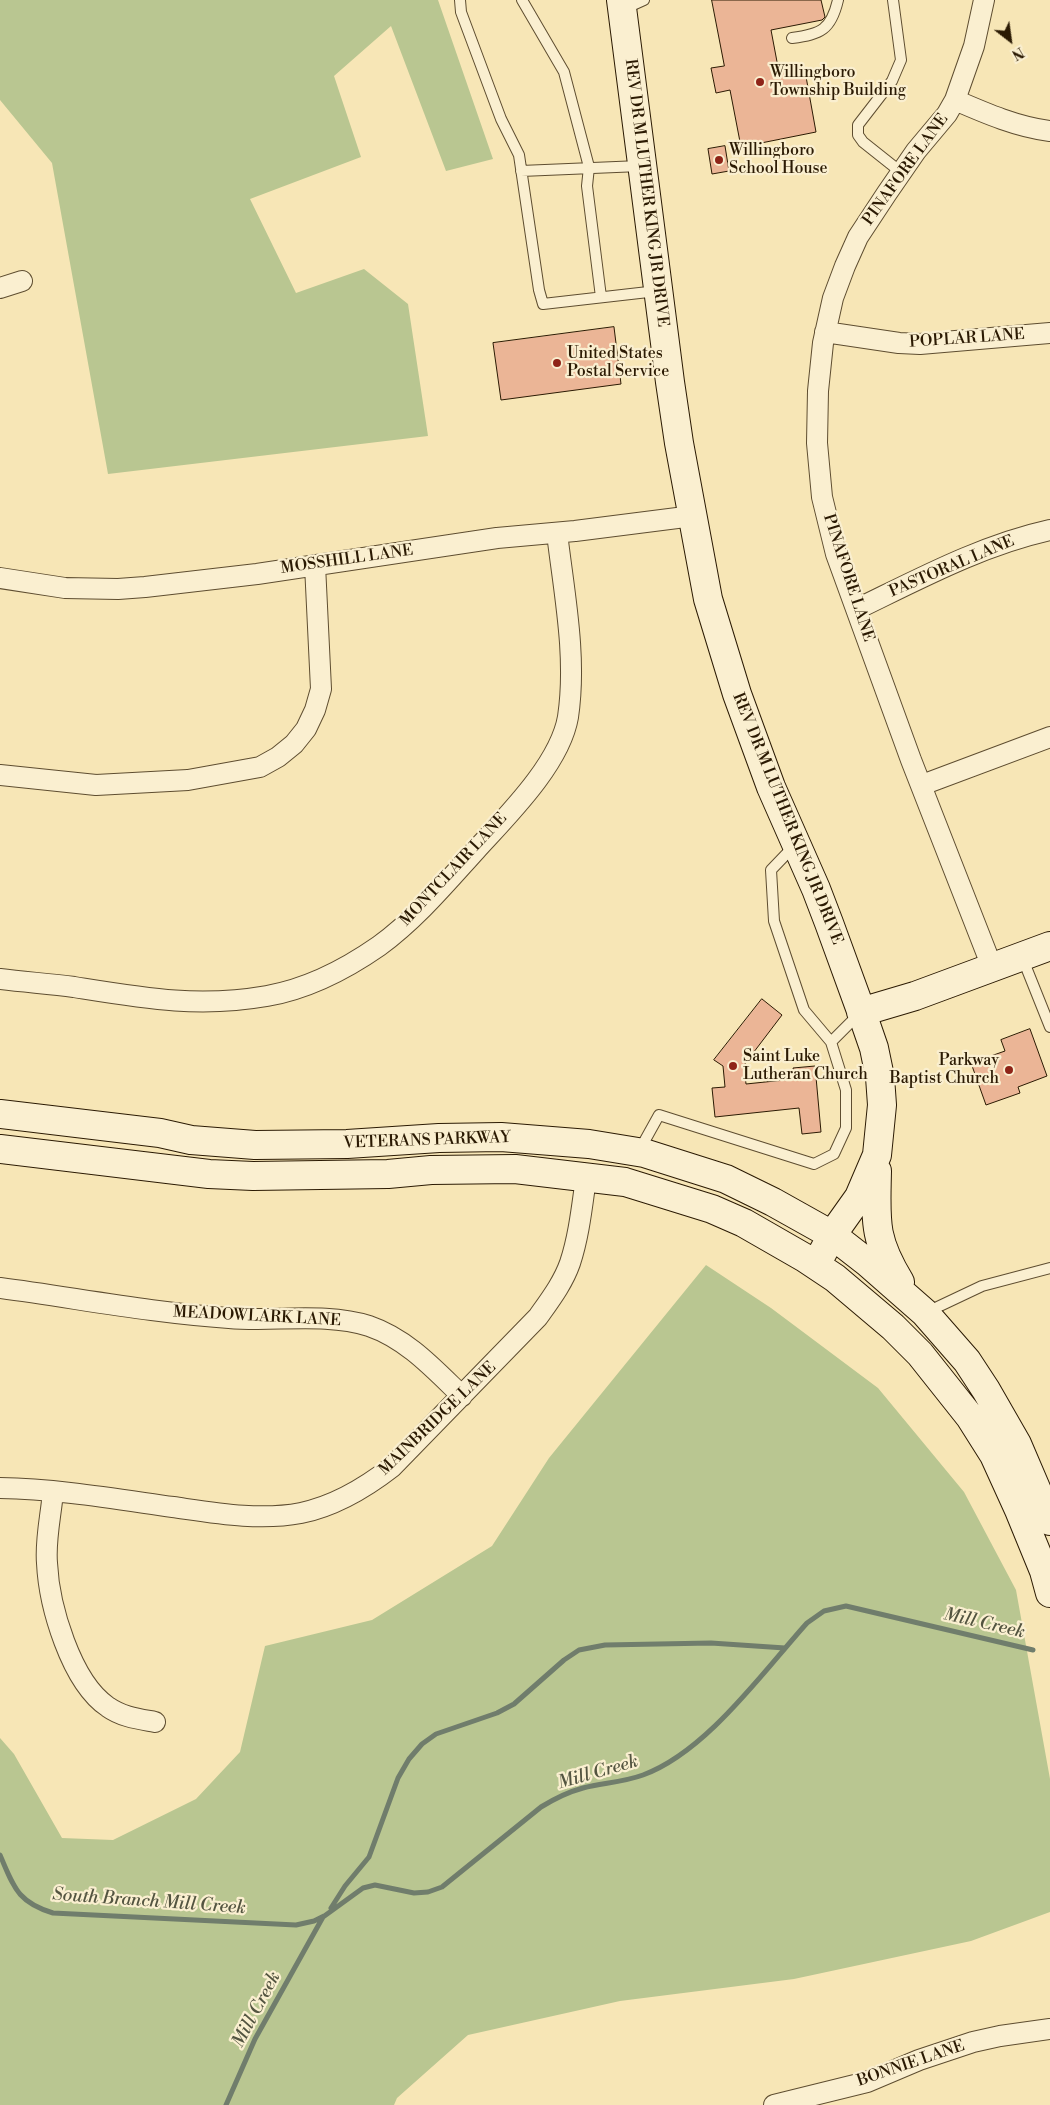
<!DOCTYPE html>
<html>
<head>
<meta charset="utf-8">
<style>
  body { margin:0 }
  #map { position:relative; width:1050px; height:2105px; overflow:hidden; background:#f7e6b6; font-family:"Libre Bodoni",serif }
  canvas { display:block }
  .north { position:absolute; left:985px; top:15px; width:50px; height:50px; -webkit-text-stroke:4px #faefd0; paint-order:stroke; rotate:150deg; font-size:14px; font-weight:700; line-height:20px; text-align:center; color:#2b1a03 }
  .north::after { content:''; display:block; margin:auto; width:18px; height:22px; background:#2b1a03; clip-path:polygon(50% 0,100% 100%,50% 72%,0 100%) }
</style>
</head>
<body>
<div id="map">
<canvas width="1050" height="2105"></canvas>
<div class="north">N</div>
</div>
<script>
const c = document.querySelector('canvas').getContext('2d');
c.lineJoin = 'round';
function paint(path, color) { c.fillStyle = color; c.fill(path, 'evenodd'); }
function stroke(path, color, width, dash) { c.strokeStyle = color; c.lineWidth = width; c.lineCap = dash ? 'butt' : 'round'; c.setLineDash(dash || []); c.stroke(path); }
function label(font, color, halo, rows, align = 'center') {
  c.font = font + ' "Libre Bodoni",serif'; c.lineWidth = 4.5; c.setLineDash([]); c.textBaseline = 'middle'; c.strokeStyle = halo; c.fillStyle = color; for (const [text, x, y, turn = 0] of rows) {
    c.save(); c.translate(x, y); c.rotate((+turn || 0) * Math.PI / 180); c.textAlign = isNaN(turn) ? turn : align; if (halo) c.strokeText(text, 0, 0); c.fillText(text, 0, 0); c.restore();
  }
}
const green = new Path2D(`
  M 0,0 L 438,0 L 493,159 L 446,171 L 391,26 L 334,76 L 361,157 L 250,199 L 296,293 L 364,269 L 408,304 L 428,436 L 108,474 L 52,163 L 0,100 Z
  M 706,1265 L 771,1308 L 878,1388 L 964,1492 L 1016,1590 L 1050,1779 L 1050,1912 L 971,1941 L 794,1979 L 620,2001 L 468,2035 L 397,2098 L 394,2105 L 0,2105 L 0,1738 L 14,1754 L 62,1838 L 113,1840 L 196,1799 L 240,1752 L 265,1646 L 372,1620 L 492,1546 L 549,1458 Z`);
const stream = new Path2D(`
  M 0,1855 C 14,1887 17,1902 53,1913 L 296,1925 L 314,1921 L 324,1916
  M 331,1908 L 345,1886 L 369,1857 L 398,1778 L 409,1759 L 422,1744 L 436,1734 L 497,1713 L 514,1704 L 564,1660 L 579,1650 L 605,1645 L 711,1643 L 785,1648
  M 226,2105 L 255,2039 L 323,1917 L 363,1888 L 375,1885 L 414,1893 L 428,1892 L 442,1887 L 541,1807 C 554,1799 568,1792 583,1788 C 603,1783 624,1782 643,1775 C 706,1752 762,1673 807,1623 L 824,1611 L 846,1606 L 1033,1650`);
const building = new Path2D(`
  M 712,0 L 821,0 L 825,17 L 822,20 L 771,30 L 778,67 L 790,65 L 792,73 L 805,71 L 816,132 L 741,147 L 730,90 L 716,93 L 711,68 L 724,66 Z
  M 725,146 L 729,171 L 712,174 L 708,149 Z
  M 614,327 L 621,384 L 501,400 L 493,343 Z
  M 762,999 L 782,1015 L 744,1065 L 746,1084 L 794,1079 L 793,1068 L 815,1066 L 821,1132 L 802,1134 L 799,1108 L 715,1117 L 712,1088 L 725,1087 L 723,1066 L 714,1060 Z
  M 1030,1029 L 1047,1076 L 1018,1087 L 1020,1093 L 986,1105 L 971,1063 L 1005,1051 L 1001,1040 Z`);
const lane = new Path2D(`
  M 460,0 L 461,12 L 501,119 L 519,155 L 539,290 L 543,304 L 657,291
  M 522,0 L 564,72 L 589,167 L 587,186 L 601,297
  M 893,0 L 901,60 L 892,81 L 858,125 L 858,135 L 863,142 L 902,173
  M 624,9 L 644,0
  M 792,38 C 821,34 831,30 838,0
  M 521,171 L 640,166
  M 1022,957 L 1050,1027
  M 831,1042 L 859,1014
  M 639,1151 L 659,1115 L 814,1164 L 834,1154 L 846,1128 L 846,1090 L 831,1042 L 804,1010 L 774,921 L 771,870 L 795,845
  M 927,1312 L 982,1286 L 1050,1268`);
const street = new Path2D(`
  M 984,0 L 974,46 L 955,100 L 947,114 L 916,151 L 887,193 L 858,237 L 845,266 L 833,298 L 823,343 L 818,391 L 817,443 L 822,497 L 836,554 L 911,760 L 992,967
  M 955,100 C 985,113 1017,127 1050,131
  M 0,288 L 22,281
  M 825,332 L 899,343 L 920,344 L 1050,333
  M 0,578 L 65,588 L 118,589 L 145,587 L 257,574 L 497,538 L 575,531 L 693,516
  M 857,609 C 919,579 982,545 1050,530
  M 0,775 L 96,785 L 188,780 L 260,767 L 278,757 L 294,744 L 306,729 L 315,710 L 321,689 L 315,565
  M 922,785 L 1050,737
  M 0,979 C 25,982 50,984 74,987 C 143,998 198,1008 267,996 C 307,989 346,969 379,946 C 416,919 446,883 476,850 C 507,816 560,764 568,717 C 577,656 564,593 557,533
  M 0,1288 C 76,1298 152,1313 229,1318 C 274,1322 325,1312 369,1326 C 407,1339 434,1369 462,1396
  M 0,1488 C 58,1489 116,1499 173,1507 C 215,1513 259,1521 301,1513 C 335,1506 365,1488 392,1467 L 538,1317 C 550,1300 563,1283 570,1263 C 579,1236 582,1206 586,1178
  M 53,1492 C 51,1515 45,1540 47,1563 C 49,1606 71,1682 108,1707 C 122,1717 139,1719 155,1722
  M 774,2105 L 867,2082 L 919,2060 L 973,2042 L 1000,2036 L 1050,2029`);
const secondary = new Path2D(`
  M 621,0 L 670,382 L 679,443 L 708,599 L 737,694 L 771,787 L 816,889 L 829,923 L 864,1019 L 874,1048 L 880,1077 L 882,1105 L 877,1155 L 859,1197 L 832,1235 L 816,1265
  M 861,1012 L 915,996 L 1050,946
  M 0,1114 L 160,1133 L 191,1140 L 255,1145 L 347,1144 L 439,1138 L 501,1137 L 589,1144 L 644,1153 L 726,1179 L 773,1202 L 832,1235 L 868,1263 L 925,1313 L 967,1361 L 986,1390 L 1017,1444 L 1050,1521
  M 0,1149 L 209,1174 L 253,1176 L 388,1174 L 431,1170 L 515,1169 L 625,1182 L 712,1209 L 744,1223 L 805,1258 L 835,1278 L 893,1327 L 920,1354 L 970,1417 L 994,1455 L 1019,1510 L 1044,1571 L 1050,1593
  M 877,1171 C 876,1221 873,1238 900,1282`);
const markers = [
  [760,82,5,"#8f2418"],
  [719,160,5,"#8f2418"],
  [557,363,5,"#8f2418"],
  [733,1066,5,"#8f2418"],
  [1009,1070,5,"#8f2418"]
];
const poiNames = [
  ["Willingboro",770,73],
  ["Township Building",770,91],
  ["Willingboro",729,151],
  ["School House",729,169],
  ["United States",567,354],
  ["Postal Service",567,372],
  ["Saint Luke",743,1057],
  ["Lutheran Church",743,1075],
  ["Parkway",999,1061,"right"],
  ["Baptist Church",999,1079,"right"]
];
const streetNames = [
  ["PINAFORE LANE",906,170,-54],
  ["REV DR M LUTHER KING JR DRIVE",646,193,83],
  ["POPLAR LANE",967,339,-4],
  ["MOSSHILL LANE",347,560,-8],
  ["PASTORAL LANE",952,567,-23],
  ["PINAFORE LANE",848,578,72],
  ["REV DR M LUTHER KING JR DRIVE",787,819,68],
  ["MONTCLAIR LANE",454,870,-47],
  ["VETERANS PARKWAY",427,1141,-2],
  ["MEADOWLARK LANE",257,1317,3],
  ["MAINBRIDGE LANE",438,1419,-44],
  ["BONNIE LANE",911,2064,-19]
];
const waterNames = [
  ["Mill Creek",984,1624,13],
  ["Mill Creek",598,1773,-16],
  ["South Branch Mill Creek",149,1902,4],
  ["Mill Creek",257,2010,-62]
];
paint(green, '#b9c691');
stroke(stream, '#707d6c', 5);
paint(building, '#ebb596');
stroke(building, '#2b1a03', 1);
stroke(lane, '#5e4d30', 12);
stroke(street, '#5e4d30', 22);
stroke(secondary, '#2b1a03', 30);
stroke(lane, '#faefd0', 10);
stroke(street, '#faefd0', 20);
stroke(secondary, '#faefd0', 28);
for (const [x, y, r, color] of markers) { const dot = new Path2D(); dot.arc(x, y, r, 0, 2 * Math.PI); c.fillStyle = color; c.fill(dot); stroke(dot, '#faefd0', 2); }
label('16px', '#2b1a03', '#faefd0', poiNames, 'left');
label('16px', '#2b1a03', '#faefd0', streetNames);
label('italic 18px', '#535440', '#faefd0', waterNames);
</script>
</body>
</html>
